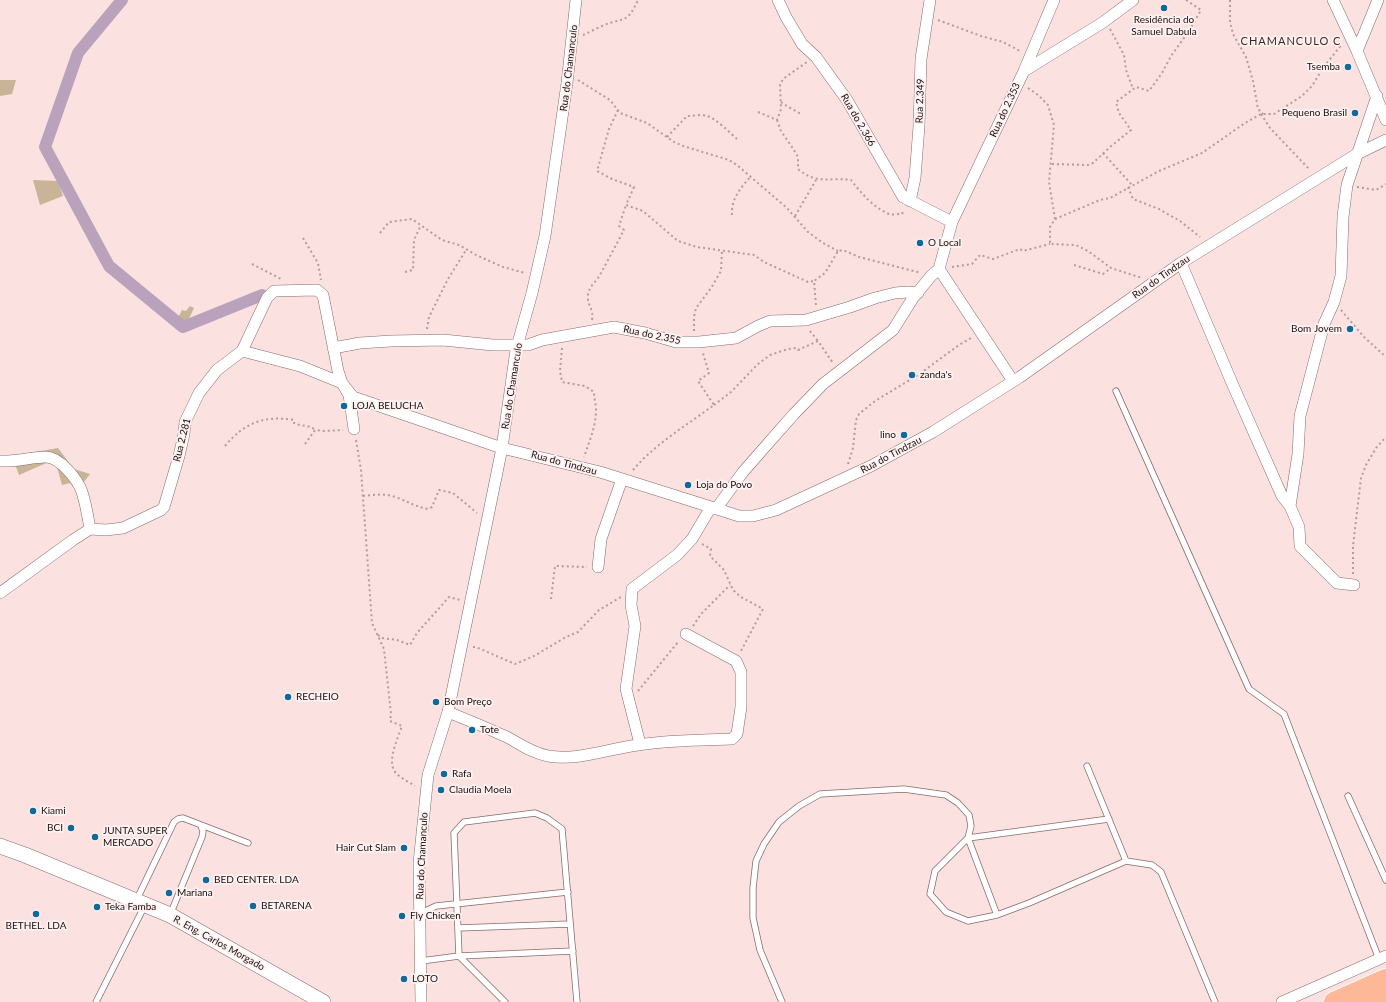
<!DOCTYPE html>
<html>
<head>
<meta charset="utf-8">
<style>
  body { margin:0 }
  canvas { display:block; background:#fbe1e0 }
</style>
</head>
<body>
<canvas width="1386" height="1002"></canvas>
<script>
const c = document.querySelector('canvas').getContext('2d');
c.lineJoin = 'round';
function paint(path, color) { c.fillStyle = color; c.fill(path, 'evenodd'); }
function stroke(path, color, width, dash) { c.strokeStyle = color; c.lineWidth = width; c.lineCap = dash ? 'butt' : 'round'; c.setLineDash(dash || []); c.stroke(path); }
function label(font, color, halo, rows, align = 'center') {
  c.font = font + ' Lato,sans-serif'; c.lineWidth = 3.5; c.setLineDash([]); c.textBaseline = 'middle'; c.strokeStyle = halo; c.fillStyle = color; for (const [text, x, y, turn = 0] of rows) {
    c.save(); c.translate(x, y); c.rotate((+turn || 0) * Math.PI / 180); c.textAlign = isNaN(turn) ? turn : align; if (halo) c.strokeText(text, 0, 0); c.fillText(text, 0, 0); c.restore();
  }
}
const forest = new Path2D(`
  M 0,80 L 16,80 L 12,94 L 0,96 Z
  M 33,180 L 58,181 L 63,196 L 40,205 Z
  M 190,306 L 194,308 L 186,325 L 175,318 L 175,316 L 178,318 L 182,310 L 186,311 Z
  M 58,448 L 74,469 L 90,474 L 77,491 L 70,483 L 62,485 L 57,467 L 51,461 L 19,475 L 12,456 Z`);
const canal = new Path2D(`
  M 122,0 L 78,53 L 45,147 L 109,266 L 183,327 L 262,295`);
const path = new Path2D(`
  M 1230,0 L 1230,22 L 1233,34 L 1246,57 L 1253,81 L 1258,109 L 1263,114
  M 938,20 L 981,36 L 1003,42 L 1020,51
  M 1110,29 L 1124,55 L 1126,70 L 1133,89
  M 583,35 C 590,32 597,28 604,25 C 625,17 627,24 638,0
  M 578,80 L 610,100 L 620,113 L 647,123 L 674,142 L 683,146 L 729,160 L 737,165 L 787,208 L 808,232 L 823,243 L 838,251
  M 1028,88 L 1038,95 L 1048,105 L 1054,125 L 1049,182 L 1055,219 L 1050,227 L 1050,244 L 1076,245 L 1088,251 L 1111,268 L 1142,278
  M 781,102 L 785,105 L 801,114
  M 618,110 L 609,129 L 597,171 L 612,179 L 634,187 L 626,205 L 643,211 L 678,241 L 697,247 L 754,255 L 764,262 L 808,282 L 814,281
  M 758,112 L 777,120 L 781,109 L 780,85 L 783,79 L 807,62
  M 1261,114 L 1270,128 L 1310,170
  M 777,120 L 781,131 L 792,147 L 798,157 L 798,169 C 817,185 829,177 851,180 C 861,193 874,208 889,214 C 893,215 898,214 902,214 L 904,210
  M 667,137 L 687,116 C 693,116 701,114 707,116 C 717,119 730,133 738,140
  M 1103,153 L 1132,185
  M 1052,164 L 1088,165 L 1093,163 L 1110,147 L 1131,130 L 1119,113 L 1116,102 L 1136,87 L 1149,91 L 1162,73 L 1171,56 L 1189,31 L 1201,10 L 1186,0
  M 1128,187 L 1133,199 L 1159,209 L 1180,221 L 1200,237
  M 1357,187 L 1376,190 L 1386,184
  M 732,215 C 731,198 741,188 751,176
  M 795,216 L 816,180
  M 1055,219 L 1100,200 L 1110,198 L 1159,171 L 1202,153 L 1245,123 L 1261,114 L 1274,114 L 1302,96 L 1312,86 L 1323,68 L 1342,44
  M 380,233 L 389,222 L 412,219 L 442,240 L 459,245 L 476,255 L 503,267 L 525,273
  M 303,238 L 318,263 L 321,280
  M 252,264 L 281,279
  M 1074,265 L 1103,274 L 1111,268
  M 952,267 L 972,264 L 980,255 L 993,259 L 1020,249 L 1023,251 L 1050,244
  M 405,272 L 413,270 L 414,240 L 421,225
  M 816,305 L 814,281 L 825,273 L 838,251 L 843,250 L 859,257 L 921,273
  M 1341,310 L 1364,337 L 1386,357
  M 592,320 C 594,309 587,305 588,296 C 588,287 596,282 600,275 C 608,260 616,245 624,230 L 619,226 L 626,205
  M 427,329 L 429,317 L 448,279 L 466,250
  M 694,331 L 694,317 L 696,308 L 711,288 L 721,271 L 722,250
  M 810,331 L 818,341
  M 562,348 L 560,371 L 562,382 L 585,386 L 594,392 C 594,398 596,404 596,410 C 596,427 589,442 584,457
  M 714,405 L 731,392 L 758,364 L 770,355 L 788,349 L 796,348 L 798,350 L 818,341 L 833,363
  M 356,440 L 361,470 L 372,623 L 384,649 L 391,714 L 390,721 L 402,726 C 398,738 385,764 397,774 C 402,779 409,782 415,786
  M 305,444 L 315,430 L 323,431 L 343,430
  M 225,446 C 244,423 264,415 294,420 L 294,423 C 301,427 309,424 315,430
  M 848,464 L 853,448 L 856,420 L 859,414 L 875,401 L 918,375 L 959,345 L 971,338
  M 633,470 C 655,444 687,425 714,405 L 698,381 L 709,373 L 703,353
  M 363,496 C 374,495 385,493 395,497 C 407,501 416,507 428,509 L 432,507 L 439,490 L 453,493 L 477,513
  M 702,544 L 711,549 L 710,556 L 724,570 L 733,590 L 741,597 L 763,609 L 741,651
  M 1353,574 L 1353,546 L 1361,478 L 1366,465 L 1376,448 L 1386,437
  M 551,599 L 555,566 L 587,567
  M 693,626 L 701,614 L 730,585
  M 378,635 L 382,638 L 397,640 L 410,645 L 417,633 L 449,597 L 460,600
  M 473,647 L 476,647 L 515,664 L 534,656 L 566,637 L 578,632 L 599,610 L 621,597
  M 638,691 L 678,642`);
const lane = new Path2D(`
  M 1116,391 L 1249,689 L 1284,714 L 1379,959
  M 1087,766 L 1126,861
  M 1348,796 L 1386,880
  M 968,838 L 1109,819
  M 968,838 L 997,915
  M 137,899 L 174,822 L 178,819 L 183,818 L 248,843
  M 419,914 L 436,906 L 568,892
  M 170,915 L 202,837 L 203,831 L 201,826
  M 458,928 L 570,924
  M 421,961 L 459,956 L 573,951
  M 96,1002 L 145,905
  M 505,1002 L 459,956 L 454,833 L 464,822 L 535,813 L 547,818 L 562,829 L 577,1002
  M 782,1002 L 760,950 L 753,918 L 753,888 L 756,861 L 764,844 L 779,822 L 799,806 L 820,794 L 904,789 L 946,795 L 958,803 L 969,815 L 971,826 L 968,838 L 935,871 L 930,894 L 946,912 L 968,921 L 997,915 L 1029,903 L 1126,861 L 1152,865 L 1161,872 L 1215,1002`);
const street = new Path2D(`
  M 576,0 L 567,83 L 545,236 L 532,293 L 516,350 L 502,448 L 448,712 C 468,720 487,728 507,737 C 520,744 532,753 548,756 C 578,761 608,749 638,745 C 669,740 701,740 732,739 L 737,734 L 741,707 L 741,672 L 736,661 L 686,634
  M 778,0 L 786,17 L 802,44 L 816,57 L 847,100 L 903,197 L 952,222
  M 1333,0 L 1357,51 L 1386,120
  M 1357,51 L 1378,0
  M 1024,71 L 1102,23 L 1133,0
  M 910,201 L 915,178 L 919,126 L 921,59 L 930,0
  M 1181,263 L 1232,383 L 1282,496 L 1290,506
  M 939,269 L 1013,381
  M 333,348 L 360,343 L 391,341 L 443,340 L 493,345 L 528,345 L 542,340 L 614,327 L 645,333 L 676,342 L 699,342 L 736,338 L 758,326 L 770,321 L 806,320 L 850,307 L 875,298 L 895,293 L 908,292 L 918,293
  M 242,351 L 300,366 L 342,383 L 349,395 L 354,429
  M 0,461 C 17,462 31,457 46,457 C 60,457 78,480 82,492 C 86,504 88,517 90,529
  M 716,509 L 743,472 L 764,448 L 794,414 L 823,384 L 893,330 L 913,298 L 931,276 L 939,269 L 952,222 L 1024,71 L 1054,0
  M 598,567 L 601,539 L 622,479
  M 1354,585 L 1337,583 L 1300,546 L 1299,527 L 1290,506 L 1298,454 L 1300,416 L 1324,324 L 1334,302 L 1341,276 L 1343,217 L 1347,185 L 1377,96
  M 0,593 L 73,540 L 90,529 L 106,530 L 123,528 L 161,510 L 164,507 L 179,456 L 184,434 L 185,422 L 199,393 L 217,370 L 242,351 L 267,298 L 274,291 L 317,290 L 323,295 L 338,371 L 342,383 L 353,397 L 502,448 L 600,472 L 711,507 L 739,516 L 753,516 L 776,510 L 871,466 L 933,432 L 1020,377 L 1181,263 L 1357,154 L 1386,140
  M 640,744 L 626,689 L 635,626 L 631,605 L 632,589 L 677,555 L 692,539 L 711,507
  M 421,1002 L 419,863 L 428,775 L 448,712
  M 1282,1002 L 1386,956`);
const secondary = new Path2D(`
  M 0,846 L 25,855 L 170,915 L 323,1002`);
const highway = new Path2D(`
  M 1334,1002 L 1386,979
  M 1369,1002 L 1386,995`);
const markers = [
  [1164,8,4,"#116999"],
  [1348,67,4,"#116999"],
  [1355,113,4,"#116999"],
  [920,243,4,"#116999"],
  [1350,329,4,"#116999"],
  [912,375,4,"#116999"],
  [344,406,4,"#116999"],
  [904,435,4,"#116999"],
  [688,485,4,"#116999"],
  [288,697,4,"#116999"],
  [436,702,4,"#116999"],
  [472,730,4,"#116999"],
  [444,774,4,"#116999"],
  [441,790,4,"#116999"],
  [33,811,4,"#116999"],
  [71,828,4,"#116999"],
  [95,837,4,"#116999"],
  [404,848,4,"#116999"],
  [206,880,4,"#116999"],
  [169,893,4,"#116999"],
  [253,906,4,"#116999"],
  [97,907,4,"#116999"],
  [36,914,4,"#116999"],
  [402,916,4,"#116999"],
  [404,979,4,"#116999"]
];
const poiNames = [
  ["Residência do",1164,20,"center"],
  ["Samuel Dabula",1164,32,"center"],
  ["Tsemba",1340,67,"right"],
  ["Pequeno Brasil",1347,113,"right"],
  ["O Local",928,243],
  ["Bom Jovem",1342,329,"right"],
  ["zanda's",920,375],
  ["LOJA BELUCHA",352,406],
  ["lino",896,435,"right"],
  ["Loja do Povo",696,485],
  ["RECHEIO",296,697],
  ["Bom Preço",444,702],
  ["Tote",480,730],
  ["Rafa",452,774],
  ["Claudia Moela",449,790],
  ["Kiami",41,811],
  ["BCI",63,828,"right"],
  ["JUNTA SUPER",103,831],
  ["MERCADO",103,843],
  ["Hair Cut Slam",396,848,"right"],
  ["BED CENTER. LDA",214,880],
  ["Mariana",177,893],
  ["BETARENA",261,906],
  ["Teka Famba",105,907],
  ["Fly Chicken",410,916],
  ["BETHEL. LDA",36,926,"center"],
  ["LOTO",412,979]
];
const streetNames = [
  ["Rua do Chamanculo",569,68,-83],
  ["Rua 2.349",920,101,-88],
  ["Rua do 2.353",1005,110,-65],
  ["Rua do 2.366",858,120,60],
  ["Rua do Tindzau",1161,277,-35],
  ["Rua do 2.355",652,335,12],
  ["Rua do Chamanculo",512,386,-81],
  ["Rua 2.281",182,440,-76],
  ["Rua do Tindzau",891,455,-28],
  ["Rua do Tindzau",564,463,15],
  ["Rua do Chamanculo",422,856,-87],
  ["R. Eng. Carlos Morgado",219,943,29]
];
const neighbourhoodNames = [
  ["CHAMANCULO C",1291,41]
];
paint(forest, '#c9b497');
stroke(canal, '#baa2bc', 12);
stroke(lane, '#876b6b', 7);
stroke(street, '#876b6b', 12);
stroke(secondary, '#876b6b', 16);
stroke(highway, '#fff', 22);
stroke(path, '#b19d9c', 2, [2, 3]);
stroke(lane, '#fff', 5.5);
stroke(street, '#fff', 11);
stroke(secondary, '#fff', 15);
stroke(highway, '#fdb997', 20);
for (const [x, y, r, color] of markers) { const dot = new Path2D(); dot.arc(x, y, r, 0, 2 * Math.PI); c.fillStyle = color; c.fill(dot); stroke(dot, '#fff2f1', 1.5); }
label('10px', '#180e0e', '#fff2f1', poiNames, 'left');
label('10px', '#180e0e', '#fff2f1', streetNames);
c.letterSpacing = '1px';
label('11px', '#3f2727', '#fff2f1', neighbourhoodNames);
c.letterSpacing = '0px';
</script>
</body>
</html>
